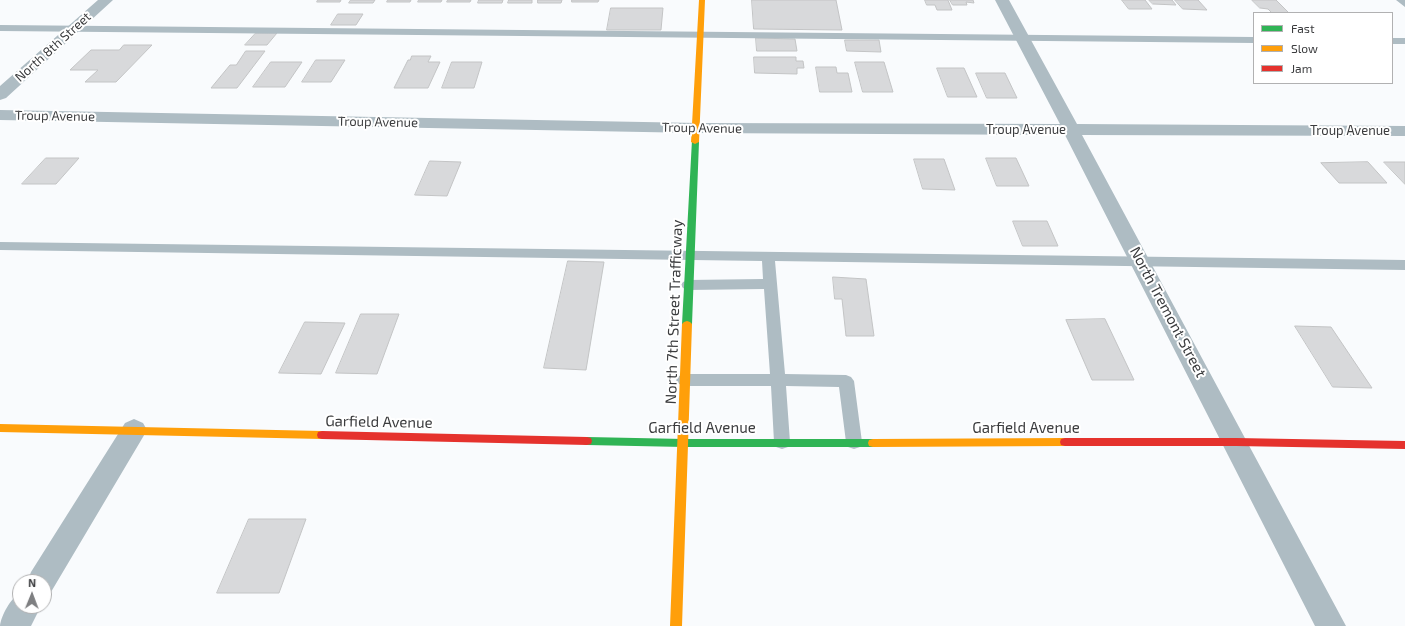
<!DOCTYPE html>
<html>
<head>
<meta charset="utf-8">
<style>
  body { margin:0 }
  #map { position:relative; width:1405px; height:626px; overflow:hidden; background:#f9fbfd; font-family:"Exo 2",sans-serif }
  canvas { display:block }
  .legend { position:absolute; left:1253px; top:12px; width:140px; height:72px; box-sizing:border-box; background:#fff; border:1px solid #b1b1b2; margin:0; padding:5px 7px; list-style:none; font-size:12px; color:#3b3c3e }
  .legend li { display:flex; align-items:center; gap:8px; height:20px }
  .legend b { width:20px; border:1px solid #b1b1b2 }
  .north { position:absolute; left:12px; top:574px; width:40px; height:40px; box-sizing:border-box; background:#fff; border:1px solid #b1b1b2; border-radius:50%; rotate:1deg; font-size:11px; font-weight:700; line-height:16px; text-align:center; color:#3b3c3e }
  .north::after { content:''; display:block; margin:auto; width:14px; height:18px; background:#7e7f81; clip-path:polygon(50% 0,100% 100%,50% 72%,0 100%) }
</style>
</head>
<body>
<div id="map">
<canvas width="1405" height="626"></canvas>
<ul class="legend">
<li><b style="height:5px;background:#30b455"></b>Fast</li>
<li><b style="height:5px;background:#ff9f0a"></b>Slow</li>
<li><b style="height:5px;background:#e5322d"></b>Jam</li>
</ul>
<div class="north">N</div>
</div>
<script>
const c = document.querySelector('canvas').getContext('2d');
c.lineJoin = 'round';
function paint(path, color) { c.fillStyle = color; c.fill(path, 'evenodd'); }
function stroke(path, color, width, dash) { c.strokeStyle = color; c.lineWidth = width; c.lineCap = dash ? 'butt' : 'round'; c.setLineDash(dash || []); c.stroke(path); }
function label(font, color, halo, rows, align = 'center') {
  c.font = font + ' "Exo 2",sans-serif'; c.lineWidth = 4; c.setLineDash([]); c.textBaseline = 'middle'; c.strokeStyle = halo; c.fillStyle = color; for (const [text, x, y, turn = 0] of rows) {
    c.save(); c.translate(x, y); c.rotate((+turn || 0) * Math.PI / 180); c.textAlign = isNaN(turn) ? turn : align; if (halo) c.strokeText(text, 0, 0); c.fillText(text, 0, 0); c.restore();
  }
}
const building = new Path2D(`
  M 318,0 L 341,0 L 340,2 L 317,2 Z
  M 351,0 L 375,0 L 373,3 L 349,3 Z
  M 388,0 L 411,0 L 410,2 L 387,2 Z
  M 419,0 L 442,0 L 441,2 L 418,2 Z
  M 448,0 L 471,0 L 470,2 L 447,2 Z
  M 479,0 L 503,0 L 502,3 L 478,3 Z
  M 509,0 L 532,0 L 532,3 L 508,3 Z
  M 538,0 L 562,0 L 561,3 L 538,3 Z
  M 572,0 L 599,0 L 598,2 L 572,2 Z
  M 752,0 L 836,0 L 842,30 L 754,29 Z
  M 925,0 L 948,0 L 952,10 L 937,10 L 935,5 L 927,5 Z
  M 950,0 L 973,0 L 974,3 L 966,2 L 967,5 L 953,5 Z
  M 1122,0 L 1145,0 L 1152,9 L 1129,9 Z
  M 1149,0 L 1172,0 L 1176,5 L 1153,4 Z
  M 1175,0 L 1198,0 L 1207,10 L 1183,9 Z
  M 1252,0 L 1276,0 L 1289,13 L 1272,13 L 1268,9 L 1260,8 Z
  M 611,8 L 663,8 L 661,30 L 607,30 Z
  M 338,14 L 363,14 L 356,25 L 331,25 Z
  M 256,33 L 277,33 L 267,45 L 245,45 Z
  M 756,38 L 795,39 L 797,51 L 757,51 Z
  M 845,40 L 879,40 L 881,52 L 847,51 Z
  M 124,45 L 152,45 L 116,82 L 85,82 L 98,70 L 70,70 L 91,50 L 119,50 Z
  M 246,51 L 265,51 L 237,88 L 211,88 L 230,65 L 236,65 Z
  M 412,56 L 431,56 L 428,62 L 440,62 L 428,88 L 394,88 L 408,60 L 410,60 Z
  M 754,57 L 796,57 L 796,61 L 803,61 L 804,68 L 797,68 L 797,74 L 755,73 Z
  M 316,60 L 345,60 L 331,82 L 302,82 Z
  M 271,62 L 302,62 L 285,87 L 253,87 Z
  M 452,62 L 482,62 L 474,88 L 442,88 Z
  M 855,62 L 884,62 L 893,92 L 863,92 Z
  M 816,67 L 836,67 L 837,73 L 848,73 L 852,92 L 820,92 Z
  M 937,68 L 964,68 L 977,97 L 948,97 Z
  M 976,73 L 1005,73 L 1017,98 L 987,98 Z
  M 46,158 L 79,158 L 56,184 L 22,184 Z
  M 986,158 L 1016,158 L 1029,186 L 997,186 Z
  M 914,159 L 944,159 L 955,190 L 923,189 Z
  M 430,161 L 461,162 L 447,196 L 415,195 Z
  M 1368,162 L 1387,183 L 1339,183 L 1321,163 Z
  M 1384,162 L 1405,162 L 1405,184 Z
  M 1013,221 L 1047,221 L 1058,246 L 1023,246 Z
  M 568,261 L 604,262 L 586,370 L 544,368 Z
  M 833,277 L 866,279 L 874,336 L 846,336 L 842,299 L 835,299 Z
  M 361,314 L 399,314 L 377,374 L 336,373 Z
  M 1105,319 L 1134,380 L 1092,380 L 1066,320 Z
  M 305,322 L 345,323 L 321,374 L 279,373 Z
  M 1295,326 L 1331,327 L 1372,388 L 1333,387 Z
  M 249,519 L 306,519 L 279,593 L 217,593 Z`);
const lane = new Path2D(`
  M 1396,0 L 1405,0 L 1405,7 Z
  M 0,25 L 1254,37 L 1254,43 L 0,31 Z
  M 1392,38 L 1405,38 L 1405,44 L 1392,44 Z
  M 0,242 L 1405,260 L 1405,270 L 775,261 L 785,374 L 846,375 L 851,377 L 854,381 L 862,442 L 860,447 L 854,449 L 848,447 L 846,442 L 839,387 L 786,386 L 790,442 L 788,447 L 782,449 L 776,447 L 774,442 L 771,386 L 684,386 L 679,384 L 676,380 L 679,376 L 684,374 L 770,374 L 764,289 L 688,290 L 683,288 L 681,285 L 683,282 L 688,280 L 763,279 L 762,261 L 0,250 Z`);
const street = new Path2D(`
  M 98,0 L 113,0 L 6,98 L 0,100 L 0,86 Z
  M 995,0 L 1009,0 L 1077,124 L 1405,126 L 1405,136 L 1082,135 L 1346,626 L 1315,626 L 1065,135 L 697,133 L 0,120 L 0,110 L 697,123 L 1060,124 Z
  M 134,419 L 143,423 L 147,430 L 143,437 L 51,592 L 44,595 L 44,582 L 27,582 L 31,572 L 125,423 Z
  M 20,594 L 20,606 L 41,606 L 31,626 L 0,626 C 1,616 11,597 20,594 Z`);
const fast = new Path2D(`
  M 692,140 L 695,140 L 699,142 L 692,324 L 690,326 L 684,326 L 682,324 Z
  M 587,437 L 684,439 L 873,439 L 877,440 L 878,443 L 877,446 L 873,447 L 684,447 L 587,445 L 583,444 L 582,441 L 583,438 Z`);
const slow = new Path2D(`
  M 699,0 L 705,0 L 699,142 L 695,144 L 691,142 Z
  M 687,321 L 690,322 L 692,324 L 682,626 L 670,626 L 682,324 L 684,322 Z
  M 0,424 L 322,431 L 326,432 L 327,435 L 326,438 L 322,439 L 0,432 Z
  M 1065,438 L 1069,439 L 1070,442 L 1069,445 L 1065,446 L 873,447 L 869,446 L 868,443 L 869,440 L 873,439 Z`);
const jam = new Path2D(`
  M 322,431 L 587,437 L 591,438 L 592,441 L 591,444 L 587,445 L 322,439 L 318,438 L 317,435 L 318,432 Z
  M 1065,438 L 1236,438 L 1405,441 L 1405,449 L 1236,446 L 1065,446 L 1061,445 L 1060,442 L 1061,439 Z`);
const farStreetnames = [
  ["North 8th Street",53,47,-42],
  ["Troup Avenue",55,116,1],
  ["Troup Avenue",378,122,1],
  ["Troup Avenue",702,128,1],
  ["Troup Avenue",1026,130],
  ["Troup Avenue",1350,131]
];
const streetNames = [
  ["North 7th Street Trafficway",674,312,-88],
  ["North Tremont Street",1168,312,62],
  ["Garfield Avenue",379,422,1],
  ["Garfield Avenue",702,428],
  ["Garfield Avenue",1026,428]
];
paint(building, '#d8d9db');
stroke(building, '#c3c4c5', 1);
paint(lane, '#aebcc3');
paint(street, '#aebcc3');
paint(fast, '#30b455');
paint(slow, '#ff9f0a');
paint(jam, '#e5322d');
label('13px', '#3b3c3e', '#fff', farStreetnames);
label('15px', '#3b3c3e', '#fff', streetNames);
</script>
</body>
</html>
